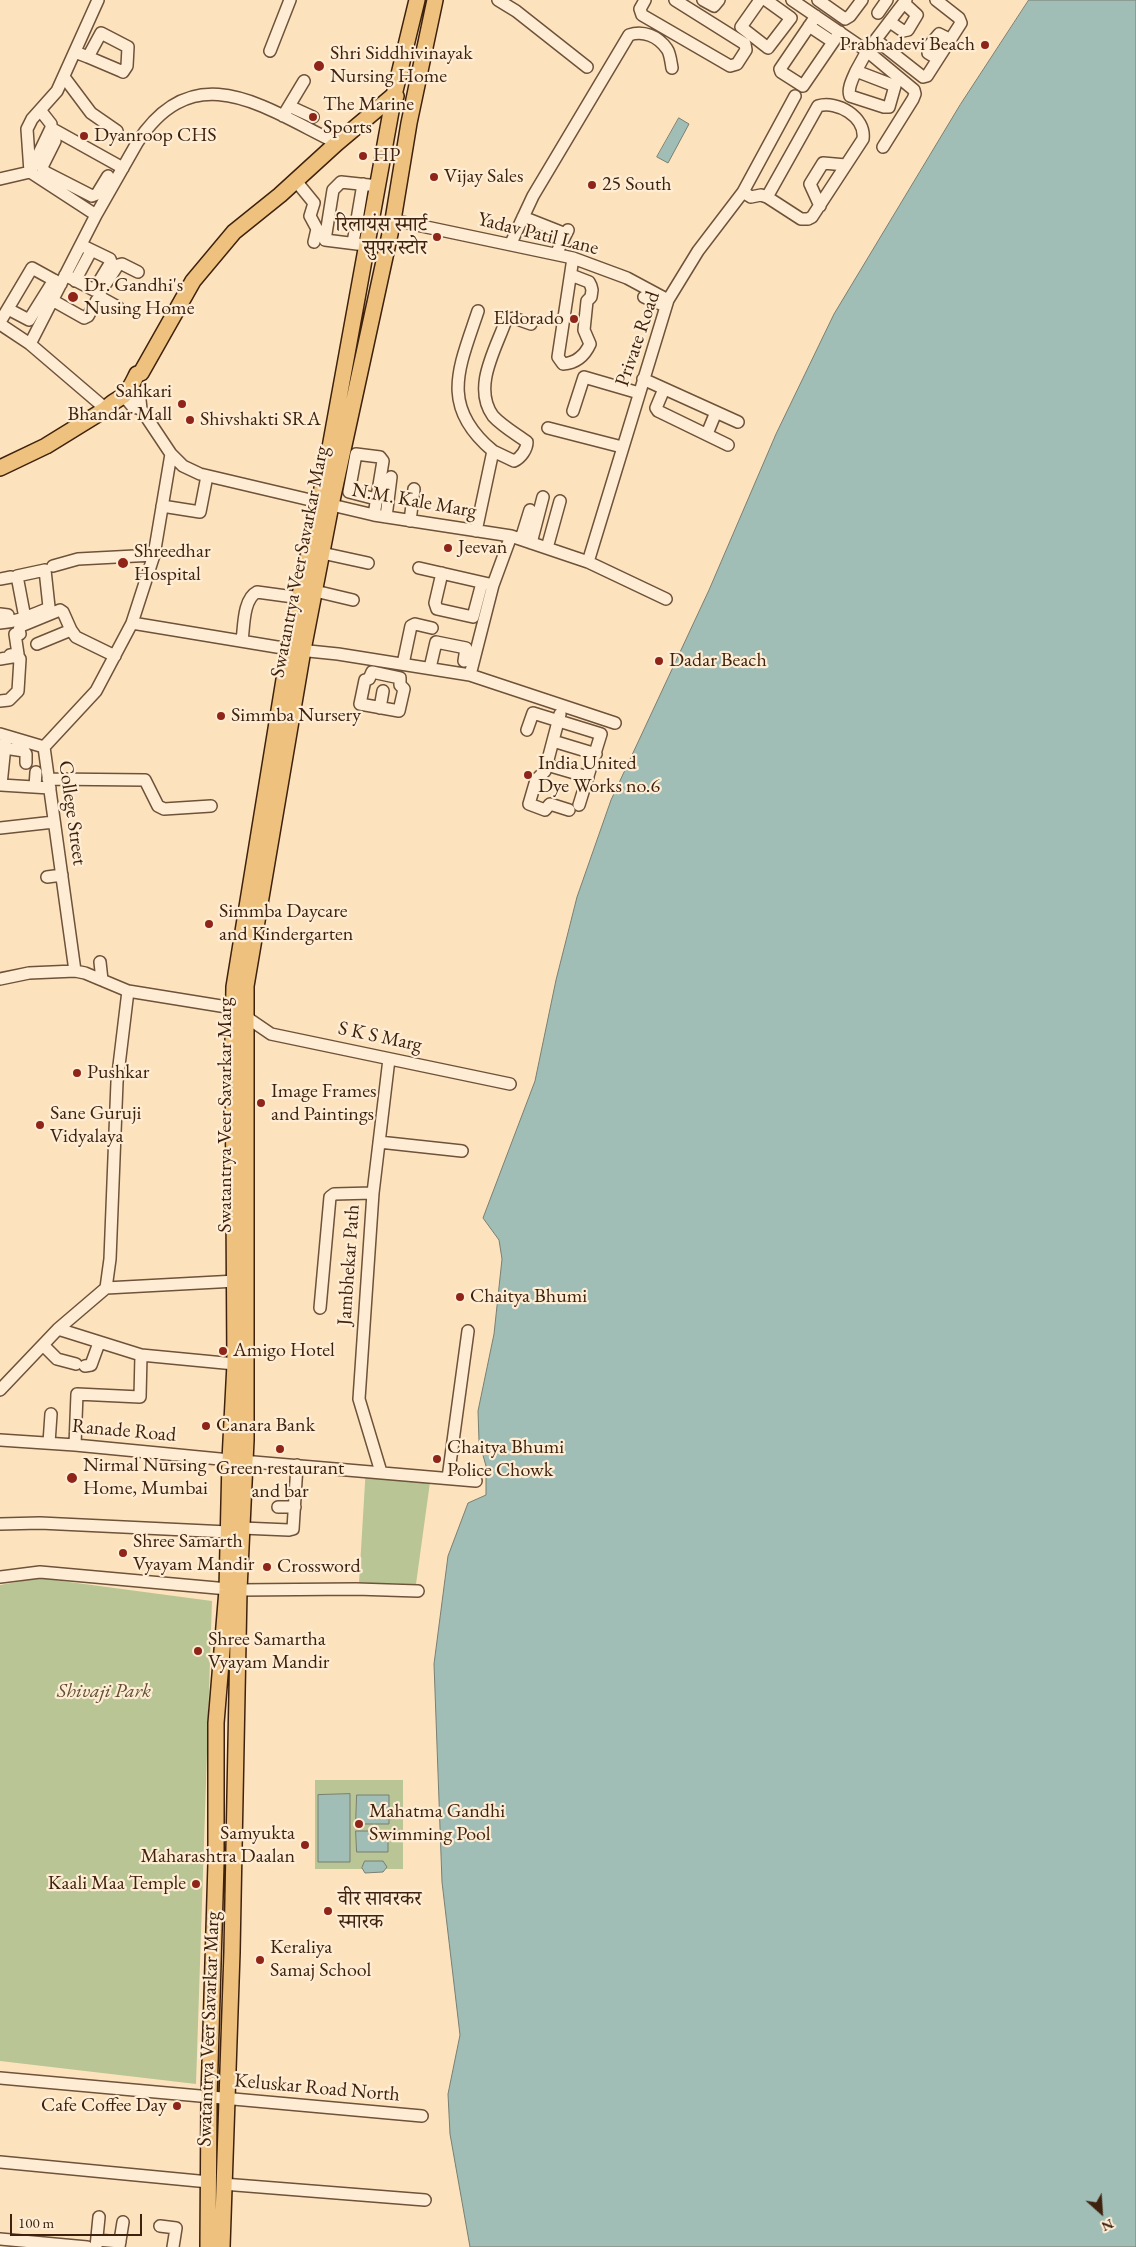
<!DOCTYPE html>
<html>
<head>
<meta charset="utf-8">
<style>
  body { margin:0 }
  #map { position:relative; width:1136px; height:2247px; overflow:hidden; background:#fde3bd; font-family:"EB Garamond",serif }
  canvas { display:block }
  .north { position:absolute; left:1076px; top:2187px; width:50px; height:50px; -webkit-text-stroke:4px #feedd4; paint-order:stroke; rotate:154deg; font-size:14px; font-weight:700; line-height:20px; text-align:center; color:#3f220e }
  .north::after { content:''; display:block; margin:auto; width:18px; height:22px; background:#3f220e; clip-path:polygon(50% 0,100% 100%,50% 72%,0 100%) }
  .scale { position:absolute; left:10px; top:2214px; width:132px; height:22px; box-sizing:border-box; border:2px solid #3f220e; border-top:0; padding-left:6px; font-size:15px; line-height:18px; white-space:nowrap; color:#3f220e; -webkit-text-stroke:4px #feedd4; paint-order:stroke }
</style>
</head>
<body>
<div id="map">
<canvas width="1136" height="2247"></canvas>
<div class="north">N</div>
<div class="scale">100 m</div>
</div>
<script>
const c = document.querySelector('canvas').getContext('2d');
c.lineJoin = 'round';
function paint(path, color) { c.fillStyle = color; c.fill(path, 'evenodd'); }
function stroke(path, color, width, dash) { c.strokeStyle = color; c.lineWidth = width; c.lineCap = dash ? 'butt' : 'round'; c.setLineDash(dash || []); c.stroke(path); }
function label(font, color, halo, rows, align = 'center') {
  c.font = font + ' "EB Garamond","Noto Serif Devanagari",serif'; c.lineWidth = 4.5; c.setLineDash([]); c.textBaseline = 'middle'; c.strokeStyle = halo; c.fillStyle = color; for (const [text, x, y, turn = 0] of rows) {
    c.save(); c.translate(x, y); c.rotate((+turn || 0) * Math.PI / 180); c.textAlign = isNaN(turn) ? turn : align; if (halo) c.strokeText(text, 0, 0); c.fillText(text, 0, 0); c.restore();
  }
}
const green = new Path2D(`
  M 366,1466 L 431,1475 L 416,1584 L 359,1583 Z
  M 39,1578 L 212,1601 L 196,2084 L 0,2061 L 0,1585 Z
  M 315,1780 L 403,1780 L 403,1869 L 315,1869 Z`);
const water = new Path2D(`
  M 1029,0 L 1136,0 L 1136,2247 L 470,2247 L 450,2134 L 448,2094 L 460,2035 L 442,1882 L 434,1664 L 448,1556 L 468,1503 L 486,1495 L 486,1466 L 479,1441 L 478,1411 L 494,1334 L 502,1259 L 499,1240 L 483,1218 L 535,1081 L 556,980 L 577,897 L 611,800 L 709,590 L 776,434 L 834,314 L 960,105 Z
  M 679,118 L 689,124 L 668,163 L 657,157 Z
  M 350,1794 L 350,1862 L 318,1862 L 318,1795 Z
  M 357,1795 L 389,1795 L 389,1824 L 356,1824 Z
  M 356,1831 L 388,1831 L 388,1852 L 357,1852 Z
  M 365,1861 L 383,1861 L 387,1867 L 383,1872 L 365,1873 L 362,1868 Z`);
const minor = new Path2D(`
  M 498,0 L 516,11 L 587,67
  M 645,0 L 640,9 L 642,15 L 730,66 L 737,64 L 746,50 L 745,44 L 675,0
  M 703,0 L 714,6 L 719,0
  M 760,0 L 741,27 L 768,48 L 791,18 L 766,0
  M 792,0 L 867,51 L 914,90 L 915,94 L 913,99 L 883,147
  M 818,0 L 845,19 L 850,16 L 862,0
  M 878,13 L 887,0
  M 816,16 L 780,69 L 781,72 L 803,86 L 840,32
  M 890,22 L 903,31 L 908,30 L 917,15 L 904,3
  M 809,26 L 833,42
  M 876,40 L 923,77 L 927,76 L 961,23 L 959,18 L 936,0
  M 270,51 L 290,0
  M 75,52 L 88,57 L 121,71 L 123,72 L 127,66 L 128,47 L 101,33 L 88,57
  M 938,59 L 928,53 L 928,47 L 939,34 L 951,40
  M 856,71 L 895,86 L 889,107 L 884,107 L 850,96 C 847,89 853,78 856,71 L 867,51 L 906,0
  M 64,77 L 91,113 L 117,131
  M 289,106 L 313,117
  M 40,110 L 51,124 L 51,128 L 30,172 L 96,215
  M 283,116 L 304,81
  M 51,128 L 123,168
  M 55,141 L 42,167 L 45,172 L 92,196 L 97,194 L 108,176
  M 0,179 L 30,172 L 27,129 L 32,119 L 57,91 L 98,0
  M 296,181 L 314,203 L 310,216 L 317,229 L 314,242
  M 743,192 L 751,197 L 761,195 L 767,197 L 801,219 L 808,219 L 812,217 L 863,139 C 866,117 837,100 818,106 L 767,197
  M 820,206 L 810,184 L 823,163 L 846,165
  M 523,217 L 566,234
  M 393,220 L 573,258 L 627,278 L 668,300
  M 353,243 L 363,184
  M 511,243 L 533,196 L 629,35 C 643,30 658,36 667,49 C 670,53 671,62 672,68
  M 365,245 L 325,240 L 333,190 L 341,182 L 378,186
  M 556,254 L 568,230
  M 65,275 L 94,290 L 111,262 L 110,259 L 81,245
  M 571,275 L 589,282 L 591,286 L 592,290 L 591,297 L 587,301 L 584,330 L 590,344 C 585,355 576,363 563,364 L 558,357 L 573,258
  M 75,281 L 90,253
  M 644,297 L 663,305
  M 52,300 L 84,318 L 88,316 L 97,300
  M 118,307 L 100,297 L 99,294 L 118,265 L 122,264 L 138,272
  M 8,309 L 29,320 L 54,280
  M 0,322 L 32,268 L 61,284
  M 0,324 L 30,344 L 106,409
  M 30,344 L 96,215 L 137,143 C 195,53 266,109 337,143
  M 643,379 L 738,422
  M 130,389 L 140,400 L 141,409
  M 664,389 L 656,408 L 658,411 L 728,445
  M 123,395 L 133,407 L 141,409 L 171,454 L 183,466 L 200,474 L 374,515 L 511,536 L 588,562 L 666,599
  M 573,411 L 584,377 L 639,393
  M 548,428 L 622,447
  M 707,434 L 716,412
  M 493,451 L 514,461 C 521,458 527,449 527,442 C 516,434 502,426 493,416 C 472,387 496,349 506,320 L 514,318 L 531,324
  M 162,506 L 200,512 L 207,476
  M 374,515 L 383,461 L 380,457 L 356,454 L 349,492 L 376,499
  M 386,517 L 391,477
  M 410,521 L 414,489
  M 476,531 L 493,451 C 439,406 459,368 478,311
  M 521,539 L 530,510
  M 531,543 L 543,497
  M 547,548 L 560,501
  M 322,553 L 368,563
  M 588,562 L 668,300 L 698,251 L 743,192 L 795,96
  M 53,566 L 78,559 L 154,555
  M 419,568 L 489,584
  M 442,573 L 435,603 L 437,609 L 473,617 L 482,583
  M 0,579 L 11,577
  M 315,591 L 353,600
  M 0,614 L 8,615
  M 0,623 C 17,622 31,615 47,609 L 49,607 L 45,570 L 17,576 L 25,618
  M 132,623 L 289,649 L 338,654 L 470,675 L 615,723
  M 20,634 L 19,630 L 21,626 L 60,610 L 63,612 L 71,630
  M 242,641 C 244,627 243,599 257,592 L 301,598
  M 37,644 L 71,630 L 76,637 L 115,656
  M 10,655 L 18,654 L 15,634
  M 0,659 L 18,656 L 20,659 L 18,691 L 9,700 L 0,701
  M 403,664 L 411,626 L 415,624 L 432,628
  M 430,668 L 436,642 L 466,648 L 464,661
  M 372,672 L 400,678 L 400,685 L 404,689 L 399,711 L 360,704 L 365,680 L 369,679 Z
  M 470,675 L 493,585 L 511,536
  M 380,708 L 383,691
  M 560,714 L 545,771 L 536,780 L 529,804 L 545,810 L 550,804 L 569,810
  M 527,730 L 533,713 L 601,734 L 579,805
  M 0,734 L 44,747
  M 6,736 L 1,785 L 50,788
  M 553,741 L 596,754
  M 5,748 L 24,751 L 26,754 L 26,763
  M 547,765 L 588,777
  M 48,779 L 145,780 L 158,806 L 164,809 L 211,806
  M 35,787 L 36,772
  M 0,828 L 54,822
  M 47,877 L 62,875
  M 100,962 L 102,980
  M 75,971 L 44,747 L 96,691 L 132,623 L 154,555 L 171,454
  M 0,979 L 29,973 L 75,971 L 85,973 L 128,991 L 233,1008 L 271,1034 L 510,1084
  M 379,1142 L 462,1151
  M 106,1288 L 110,1259 L 117,1082 L 128,991
  M 320,1308 L 330,1197 L 334,1194 L 373,1193
  M 58,1329 L 141,1355 L 235,1364
  M 43,1345 L 57,1359 L 76,1364
  M 85,1366 L 91,1365 L 99,1343
  M 0,1390 L 58,1329 L 106,1288 L 236,1281
  M 0,1440 L 75,1445 L 230,1460 L 476,1481
  M 49,1443 L 51,1414
  M 75,1445 L 77,1394 L 140,1397 L 141,1355
  M 381,1472 L 359,1399 L 373,1193 L 389,1059
  M 448,1478 L 468,1331
  M 278,1507 L 295,1507
  M 0,1524 L 40,1523 L 228,1532
  M 242,1528 L 289,1530 L 293,1529 L 297,1465
  M 0,1577 L 40,1572 L 239,1590 L 356,1589 L 418,1591
  M 0,2078 L 422,2116
  M 0,2162 L 209,2182
  M 223,2184 L 425,2200
  M 160,2226 L 176,2228 L 173,2247
  M 0,2239 L 87,2247
  M 97,2240 L 120,2242
  M 96,2247 L 99,2217
  M 119,2247 L 123,2222`);
const major = new Path2D(`
  M 0,468 L 46,446 L 106,409 C 111,402 116,401 123,396 C 130,390 133,382 137,374 L 141,373 L 193,281 L 234,232 L 280,195 L 337,143 L 394,95 L 396,96
  M 208,2247 L 209,2097 L 216,1863 L 216,1723 L 227,1590 L 230,1460 L 235,1364 L 233,1044 L 234,987 L 289,649 L 327,464 L 394,95 L 417,0
  M 222,2247 L 232,1952 L 239,1590 L 246,1440 L 246,986 L 303,650 L 331,505 L 393,220 L 409,123 L 435,0`);
const markers = [
  [985,45,5,"#8f2418"],
  [319,66,6,"#8f2418"],
  [313,117,5,"#8f2418"],
  [84,136,5,"#8f2418"],
  [363,156,5,"#8f2418"],
  [434,177,5,"#8f2418"],
  [592,185,5,"#8f2418"],
  [437,237,5,"#8f2418"],
  [73,297,6,"#8f2418"],
  [574,319,5,"#8f2418"],
  [182,404,5,"#8f2418"],
  [190,420,5,"#8f2418"],
  [448,548,5,"#8f2418"],
  [123,563,6,"#8f2418"],
  [659,661,5,"#8f2418"],
  [221,716,5,"#8f2418"],
  [528,775,5,"#8f2418"],
  [209,924,5,"#8f2418"],
  [77,1073,5,"#8f2418"],
  [261,1103,5,"#8f2418"],
  [40,1125,5,"#8f2418"],
  [460,1297,5,"#8f2418"],
  [223,1351,5,"#8f2418"],
  [206,1426,5,"#8f2418"],
  [280,1449,5,"#8f2418"],
  [437,1459,5,"#8f2418"],
  [72,1478,6,"#8f2418"],
  [123,1553,5,"#8f2418"],
  [267,1567,5,"#8f2418"],
  [198,1651,5,"#8f2418"],
  [359,1824,5,"#8f2418"],
  [305,1845,5,"#8f2418"],
  [196,1884,5,"#8f2418"],
  [328,1911,5,"#8f2418"],
  [260,1960,5,"#8f2418"],
  [177,2106,5,"#8f2418"]
];
const poiNames = [
  ["Prabhadevi Beach",975,45,"right"],
  ["Shri Siddhivinayak",330,54],
  ["Nursing Home",330,77],
  ["The Marine",323,105],
  ["Sports",323,128],
  ["Dyanroop CHS",94,136],
  ["HP",373,156],
  ["Vijay Sales",444,177],
  ["25 South",602,185],
  ["रिलायंस स्मार्ट",427,226,"right"],
  ["सुपर स्टोर",427,249,"right"],
  ["Dr. Gandhi's",84,286],
  ["Nusing Home",84,309],
  ["Eldorado",564,319,"right"],
  ["Sahkari",172,392,"right"],
  ["Bhandar Mall",172,415,"right"],
  ["Shivshakti SRA",200,420],
  ["Jeevan",458,548],
  ["Shreedhar",134,552],
  ["Hospital",134,575],
  ["Dadar Beach",669,661],
  ["Simmba Nursery",231,716],
  ["India United",538,764],
  ["Dye Works no.6",538,787],
  ["Simmba Daycare",219,912],
  ["and Kindergarten",219,935],
  ["Pushkar",87,1073],
  ["Image Frames",271,1092],
  ["and Paintings",271,1115],
  ["Sane Guruji",50,1114],
  ["Vidyalaya",50,1137],
  ["Chaitya Bhumi",470,1297],
  ["Amigo Hotel",233,1351],
  ["Canara Bank",216,1426],
  ["Chaitya Bhumi",447,1448],
  ["Police Chowk",447,1471],
  ["Nirmal Nursing",83,1466],
  ["Home, Mumbai",83,1489],
  ["Green restaurant",280,1469,"center"],
  ["and bar",280,1492,"center"],
  ["Shree Samarth",133,1542],
  ["Vyayam Mandir",133,1565],
  ["Crossword",277,1567],
  ["Shree Samartha",208,1640],
  ["Vyayam Mandir",208,1663],
  ["Mahatma Gandhi",369,1812],
  ["Swimming Pool",369,1835],
  ["Samyukta",295,1834,"right"],
  ["Maharashtra Daalan",295,1857,"right"],
  ["Kaali Maa Temple",186,1884,"right"],
  ["वीर सावरकर",338,1900],
  ["स्मारक",338,1923],
  ["Keraliya",270,1948],
  ["Samaj School",270,1971],
  ["Cafe Coffee Day",167,2106,"right"]
];
const streetNames = [
  ["Yadav Patil Lane",538,234,14],
  ["Private Road",638,339,-71],
  ["N.M. Kale Marg",414,501,10],
  ["Swatantrya Veer Savarkar Marg",300,562,-79],
  ["College Street",72,813,82],
  ["S K S Marg",380,1037,12],
  ["Swatantrya Veer Savarkar Marg",226,1115,-90],
  ["Jambhekar Path",349,1265,-86],
  ["Ranade Road",124,1431,5],
  ["Swatantrya Veer Savarkar Marg",209,2029,-88],
  ["Keluskar Road North",317,2088,5]
];
const parkNames = [
  ["Shivaji Park",104,1692]
];
paint(green, '#b9c595');
paint(water, '#a0bdb6');
stroke(water, '#797f73', 1);
stroke(minor, '#6e523a', 14);
stroke(major, '#3f220e', 18);
stroke(minor, '#feedd4', 11);
stroke(major, '#eec27e', 15);
for (const [x, y, r, color] of markers) { const dot = new Path2D(); dot.arc(x, y, r, 0, 2 * Math.PI); c.fillStyle = color; c.fill(dot); stroke(dot, '#feedd4', 2); }
label('20px', '#3f220e', '#feedd4', poiNames, 'left');
label('20px', '#3f220e', '#feedd4', streetNames);
label('italic 20px', '#5e4b30', '#feedd4', parkNames);
</script>
</body>
</html>
